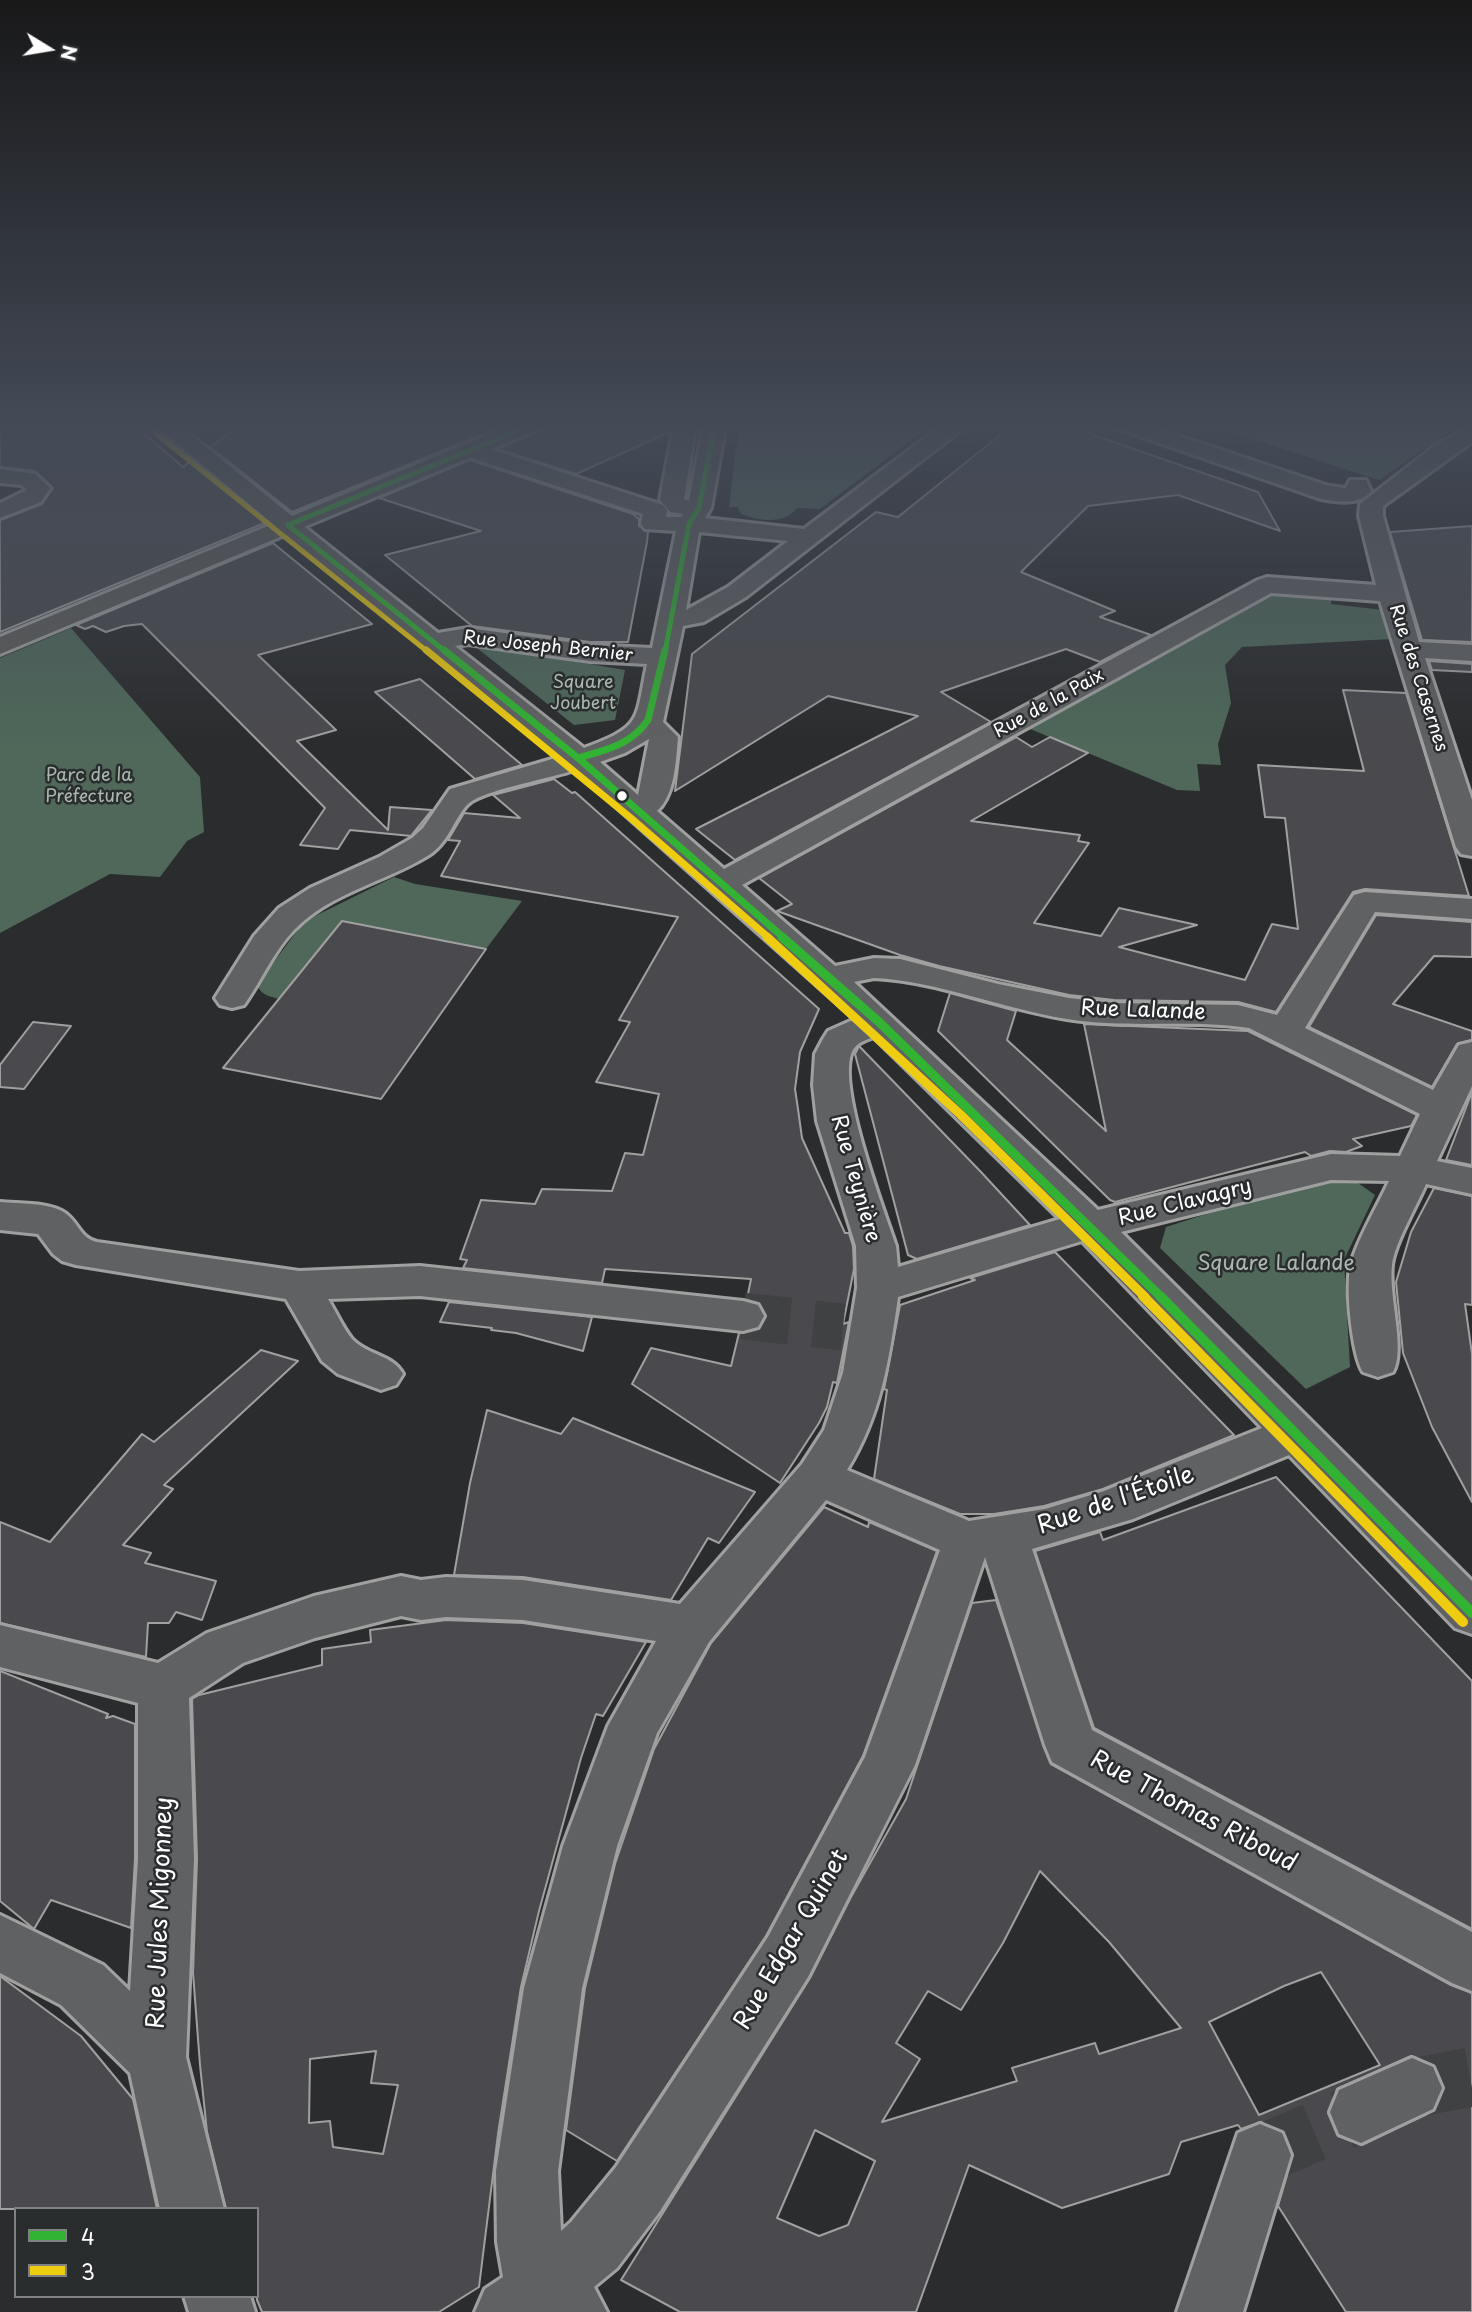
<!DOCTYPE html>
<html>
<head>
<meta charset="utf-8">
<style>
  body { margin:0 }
  #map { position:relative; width:1472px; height:2312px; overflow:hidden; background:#2b2c2d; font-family:"Playpen Sans",sans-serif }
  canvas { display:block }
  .legend { position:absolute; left:14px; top:2207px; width:245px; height:91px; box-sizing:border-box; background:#2a2d2e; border:2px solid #7f8182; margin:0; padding:9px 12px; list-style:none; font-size:21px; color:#fff }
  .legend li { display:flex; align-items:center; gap:14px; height:35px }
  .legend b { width:35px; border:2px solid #7f8182 }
  .north { position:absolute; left:14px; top:14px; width:70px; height:70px; -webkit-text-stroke:5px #2a2d2e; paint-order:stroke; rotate:101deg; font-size:19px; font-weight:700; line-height:28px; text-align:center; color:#fff }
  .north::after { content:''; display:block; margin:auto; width:24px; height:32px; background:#fff; clip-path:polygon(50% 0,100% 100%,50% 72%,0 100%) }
</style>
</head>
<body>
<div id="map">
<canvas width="1472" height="2312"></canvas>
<ul class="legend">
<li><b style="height:9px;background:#33b333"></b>4</li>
<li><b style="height:9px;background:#eecd11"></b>3</li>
</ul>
<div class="north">N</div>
</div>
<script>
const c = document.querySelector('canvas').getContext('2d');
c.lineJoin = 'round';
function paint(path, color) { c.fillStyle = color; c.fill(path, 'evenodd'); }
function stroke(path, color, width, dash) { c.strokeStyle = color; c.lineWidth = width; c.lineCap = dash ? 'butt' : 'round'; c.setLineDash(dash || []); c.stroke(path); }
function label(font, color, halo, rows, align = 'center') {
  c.font = font + ' "Playpen Sans",sans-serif'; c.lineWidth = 5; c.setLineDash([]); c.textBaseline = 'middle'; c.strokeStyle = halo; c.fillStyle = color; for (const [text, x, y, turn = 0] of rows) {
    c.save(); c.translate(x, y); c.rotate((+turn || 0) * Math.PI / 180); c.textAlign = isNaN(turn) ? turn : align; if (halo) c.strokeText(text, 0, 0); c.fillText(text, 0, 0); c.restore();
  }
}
const green = new Path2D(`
  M 739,423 L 934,423 L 820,509 L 797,508 C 785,525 756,521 740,513 L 738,507 L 729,507 Z
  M 1204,423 L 1455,423 L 1456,427 L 1379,480 Z
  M 1286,589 L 1332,594 L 1331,604 L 1383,610 L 1391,639 L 1242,647 L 1225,665 L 1231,703 L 1218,744 L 1221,765 L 1197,764 L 1200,791 L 1177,790 L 1023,726 L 1256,596 Z
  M 71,628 L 200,777 L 204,832 L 187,841 L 160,877 L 110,874 L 0,933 L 0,658 Z
  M 482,646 L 625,670 L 615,720 L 574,725 L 477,648 Z
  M 394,877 L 415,884 L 522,901 L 486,949 L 342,922 L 279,999 C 269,996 261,995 257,985 L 299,928 L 315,916 Z
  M 1348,1176 L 1375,1195 L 1344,1260 L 1350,1367 L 1306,1389 L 1160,1248 L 1166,1227 L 1259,1197 Z`);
const building = new Path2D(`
  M 0,423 L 132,423 L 183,467 L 192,460 L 267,522 L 0,632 L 0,520 L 42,504 L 53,488 L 35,471 L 0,467 Z
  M 243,423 L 510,423 L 292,512 L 210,447 Z
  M 550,423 L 671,423 L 670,432 L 576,474 L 498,449 L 544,429 Z
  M 1032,426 L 1073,428 L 1258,492 L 1280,531 L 1178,495 L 1088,506 L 1021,572 L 1115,611 L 1100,617 L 1151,635 L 1100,662 L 1066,649 L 941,692 L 991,722 L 735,860 L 696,829 L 918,716 L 828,696 L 675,791 L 692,654 L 876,512 L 898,517 L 1005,431 Z
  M 470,460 L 633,514 L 639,519 L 639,526 L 648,532 L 647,542 L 628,642 L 590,642 L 472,626 L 385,555 L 481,531 L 379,498 Z
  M 1472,526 L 1472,642 L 1422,640 L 1390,532 Z
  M 273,543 L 372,624 L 258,655 L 336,730 L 297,741 L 388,830 L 390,807 L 432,810 L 411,836 L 350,830 L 338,849 L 300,845 L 325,808 L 142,624 L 124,626 L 106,632 L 93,626 L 85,629 L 76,625 Z
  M 1429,661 L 1472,664 L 1472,672 L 1432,670 Z
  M 420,679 L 522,765 L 475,779 L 375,692 Z
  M 1343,690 L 1406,693 L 1469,896 L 1365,889 L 1353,892 L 1276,1012 L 1238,1002 L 1114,1000 L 1069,995 L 939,966 L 900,955 L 777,911 L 792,904 L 759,878 L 1016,737 L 1032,747 L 1050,737 L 1088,753 L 971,821 L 1080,835 L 1078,841 L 1089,843 L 1034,923 L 1101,936 L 1119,908 L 1197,925 L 1119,947 L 1245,980 L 1272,924 L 1298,929 L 1285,818 L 1265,817 L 1258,765 L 1364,771 Z
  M 554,779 L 572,793 L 575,792 L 819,1009 L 800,1052 L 795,1089 L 798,1109 L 802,1138 L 845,1233 L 849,1233 L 853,1246 L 854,1269 L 843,1324 L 849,1322 L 837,1383 L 833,1382 L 827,1407 L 819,1423 L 780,1483 L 632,1384 L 651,1348 L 731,1366 L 739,1333 L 759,1330 L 766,1317 L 760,1304 L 747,1299 L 751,1279 L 605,1269 L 602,1283 L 463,1268 L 467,1260 L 460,1259 L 481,1200 L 535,1204 L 542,1189 L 612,1191 L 625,1153 L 643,1155 L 659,1094 L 596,1082 L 630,1022 L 619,1020 L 678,917 L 441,876 L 460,841 L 448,840 L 464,813 L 520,818 L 493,795 Z
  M 1376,915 L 1472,922 L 1472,957 L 1434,956 L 1393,1004 L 1472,1031 L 1472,1040 L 1457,1044 L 1432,1087 L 1309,1027 Z
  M 342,921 L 486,949 L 381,1099 L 223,1068 Z
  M 950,993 L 1016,1011 L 1007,1040 L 1106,1131 L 1084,1024 L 1248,1031 L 1417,1115 L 1411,1126 L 1353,1139 L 1362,1146 L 1346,1152 L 1330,1151 L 1311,1156 L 1305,1152 L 1115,1202 L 1110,1200 L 938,1031 Z
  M 33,1022 L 71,1026 L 24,1089 L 0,1087 L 0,1065 Z
  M 859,1046 L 981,1172 L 1030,1225 L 917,1259 L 908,1255 L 855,1054 Z
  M 1472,1092 L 1472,1165 L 1446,1160 Z
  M 1434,1188 L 1472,1196 L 1472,1305 L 1465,1304 L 1472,1354 L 1472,1502 L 1432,1427 L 1403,1353 L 1396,1282 L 1411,1232 Z
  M 1055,1252 L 1234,1435 L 1103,1489 L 1044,1506 L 994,1514 L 960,1514 L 874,1479 L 887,1390 L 884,1389 L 900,1305 L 975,1280 L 970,1278 Z
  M 449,1302 L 592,1317 L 583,1351 L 516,1333 L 491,1330 L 492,1328 L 440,1322 Z
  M 261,1350 L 298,1361 L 164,1485 L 173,1489 L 123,1545 L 151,1553 L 145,1563 L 216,1581 L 202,1620 L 176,1612 L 169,1623 L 148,1623 L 146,1657 L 0,1623 L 0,1522 L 50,1542 L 142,1434 L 154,1442 Z
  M 487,1410 L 561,1434 L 573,1418 L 755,1492 L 719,1543 L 708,1538 L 671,1600 L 523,1577 L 454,1575 L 470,1483 Z
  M 1276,1477 L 1472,1681 L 1472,1929 L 1094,1728 L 1035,1551 L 1100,1532 L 1103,1540 Z
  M 824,1507 L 868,1527 L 869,1522 L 937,1551 L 863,1756 L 766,1936 L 617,2161 L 566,2130 L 585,1988 L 615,1864 L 654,1749 L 711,1643 Z
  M 996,1600 L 1051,1764 L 1451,1985 L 1472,1993 L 1472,2312 L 1346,2312 L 1278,2206 L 1293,2154 L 1284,2132 L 1261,2122 L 1241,2129 L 1238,2125 L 1181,2142 L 1169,2174 L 1062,2208 L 969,2165 L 916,2312 L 680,2312 L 621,2280 L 810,1978 L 851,1897 L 906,1799 L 972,1603 ZM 1040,1871 L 1109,1942 L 1181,2028 L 1099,2054 L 1095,2043 L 1012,2068 L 1017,2081 L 882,2122 L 920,2059 L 896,2043 L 928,1991 L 961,2010 L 1003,1943 ZM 1321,1972 L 1380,2065 L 1259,2115 L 1209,2022 L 1284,1986 ZM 1411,2056 L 1435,2066 L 1444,2087 L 1435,2110 L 1362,2145 L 1338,2136 L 1328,2113 L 1337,2089 ZM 815,2130 L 875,2161 L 848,2225 L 819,2236 L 777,2218 Z
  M 446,1620 L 523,1623 L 646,1642 L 603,1716 L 596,1714 L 581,1758 L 539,1911 L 521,1987 L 498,2134 L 479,2287 L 439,2312 L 262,2312 L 257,2300 L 257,2209 L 226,2209 L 207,2132 L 200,2065 L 193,1973 L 197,1859 L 192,1699 L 199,1695 L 322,1665 L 322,1649 L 371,1642 L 370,1630 ZM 376,2051 L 371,2083 L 398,2085 L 383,2154 L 333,2147 L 330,2121 L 309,2123 L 310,2059 Z
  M 0,1671 L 108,1714 L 106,1718 L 113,1716 L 135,1724 L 135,1859 L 131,1928 L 51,1900 L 34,1929 L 0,1901 Z
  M 0,1976 L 81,2036 L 133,2099 L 157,2209 L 0,2209 Z`);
const minorTunnelFar1 = new Path2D(`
  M 743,1316 L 843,1327`);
const minorTunnel = new Path2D(`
  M 1412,2088 L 1472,2077
  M 1260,2155 L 1361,2112`);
const minor = new Path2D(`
  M 674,423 L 696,423 L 684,499 L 689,501 L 704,423 L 726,423 L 711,508 L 705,518 L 804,529 L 945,423 L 970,423 L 746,597 L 704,622 L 683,626 L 663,722 L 678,737 C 676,760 675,795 657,811 L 724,869 L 1258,580 L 1267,577 L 1376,585 L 1359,516 L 1360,504 L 1437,444 L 1472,427 L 1472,442 L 1383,506 L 1383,516 L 1419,642 L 1472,645 L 1472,661 L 1425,658 L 1472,800 L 1472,856 L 1461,854 L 1456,847 L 1380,601 L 1271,593 L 742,885 L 835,966 L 874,958 L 900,959 L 998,984 L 1069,998 L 1114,1003 L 1238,1005 L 1277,1015 L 1354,895 L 1365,892 L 1472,899 L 1472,919 L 1375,912 L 1305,1028 L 1433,1090 L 1459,1045 L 1472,1042 L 1472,1086 L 1437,1161 L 1472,1168 L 1472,1194 L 1426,1184 C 1417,1205 1394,1245 1392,1265 C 1388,1295 1406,1350 1393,1372 L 1378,1377 L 1363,1372 C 1352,1354 1344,1281 1352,1260 C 1361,1233 1377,1207 1389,1181 L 1331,1180 L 1121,1232 L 1472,1581 L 1472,1634 L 1455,1628 L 1289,1455 L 1133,1519 L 1032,1549 L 1092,1730 L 1472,1932 L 1472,1991 L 1452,1983 L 1052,1762 L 1045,1745 L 985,1557 L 915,1765 L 808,1977 L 660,2211 L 617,2268 L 594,2287 L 607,2312 L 475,2312 L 485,2289 L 503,2277 L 497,2242 L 496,2171 L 524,1988 L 563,1846 L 608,1726 L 656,1641 L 523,1620 L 446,1617 L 421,1620 L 401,1616 L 315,1638 L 243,1663 L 189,1698 L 194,1859 L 186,2057 L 224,2209 L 160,2209 L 130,2073 L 61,2005 L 0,1973 L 0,1915 L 103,1965 L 130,1991 L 138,1859 L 138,1703 L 0,1667 L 0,1625 L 158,1663 L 207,1633 L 314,1596 L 401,1576 L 421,1580 L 446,1577 L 523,1580 L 680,1604 L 802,1464 L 824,1430 L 843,1373 L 857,1288 L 856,1246 L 817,1121 L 813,1085 L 815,1054 L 823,1039 L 828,1031 L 855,1019 L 575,770 C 548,779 494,788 472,801 C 456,811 451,841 429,855 C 386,882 331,892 294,930 C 273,952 261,981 244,1005 L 232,1008 L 220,1005 L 215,998 L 254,936 L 279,908 L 310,888 L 379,857 L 412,838 L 423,828 L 450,789 L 559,757 L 280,530 L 276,525 L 280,520 L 296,520 L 438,633 L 468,628 L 590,645 L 652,648 L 676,531 L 645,529 L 641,524 L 643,514 L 462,455 L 459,450 L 462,445 L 478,445 L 663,505 L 667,510 L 666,517 L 681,517 L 683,514 L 670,512 L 660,500 ZM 699,532 L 788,541 L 728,587 L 686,610 ZM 468,644 L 590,661 L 647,664 C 635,722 643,726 584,748 L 455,646 ZM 649,739 L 638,795 L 600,762 L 625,753 ZM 874,978 C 937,981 1004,1009 1067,1019 C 1128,1029 1189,1019 1249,1028 L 1420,1114 L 1400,1156 L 1331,1154 L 1098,1210 L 854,982 ZM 874,1037 L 1060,1219 L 898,1267 L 896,1246 C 885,1212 831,1074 855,1047 C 859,1042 868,1039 874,1037 ZM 1082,1241 L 1262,1428 L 1104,1491 L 1045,1509 L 969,1521 L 847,1470 C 881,1415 889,1360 898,1297 ZM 826,1500 L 940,1550 L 865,1757 L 768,1937 L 616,2167 L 571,2222 L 561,2231 L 558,2171 L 582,1988 L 617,1846 L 657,1733 L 709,1642 Z
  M 1109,423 L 1141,423 L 1329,486 L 1346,488 L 1350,480 L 1366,480 L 1371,491 C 1360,506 1334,502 1318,498 L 1113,427 Z
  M 0,469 L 35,474 L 50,488 L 41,502 L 0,518 L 0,503 L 27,490 L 21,485 L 0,483 Z
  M 0,1202 C 19,1204 49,1202 65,1213 C 79,1223 80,1238 97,1242 L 299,1271 L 420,1266 L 743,1301 L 758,1305 L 764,1316 L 758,1327 L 743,1331 L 420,1296 L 328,1299 C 336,1312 343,1328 352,1339 C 368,1356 392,1354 403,1374 L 396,1385 L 381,1390 L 338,1374 L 322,1361 L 286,1299 L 76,1265 L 62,1261 L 53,1254 L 38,1234 L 0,1230 Z
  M 1412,2058 L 1433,2067 L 1442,2088 L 1433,2109 L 1361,2143 L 1339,2134 L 1330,2112 L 1339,2090 Z
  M 1260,2124 L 1282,2133 L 1291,2155 L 1243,2312 L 1177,2312 L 1238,2133 Z
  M 184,2296 L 250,2296 L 255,2312 L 189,2312 Z`);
const major = new Path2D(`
  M 152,423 L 176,423 L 292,516 L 517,423 L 547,423 L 543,427 L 0,654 L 0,637 L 273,524 Z`);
const bus1Far3 = new Path2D(`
  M 288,525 L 446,652
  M 288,525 L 536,423
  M 665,652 L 689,524 L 699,508 L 715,423`);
const bus1Far2 = new Path2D(`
  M 444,650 L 578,758 L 784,938
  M 578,758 C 606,750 631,745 648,720 L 665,650`);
const bus1Far1 = new Path2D(`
  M 782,937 L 878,1021 L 1161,1297`);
const bus1 = new Path2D(`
  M 1160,1296 L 1472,1613`);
const bus2Far3 = new Path2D(`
  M 155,433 L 428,652`);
const bus2Far2 = new Path2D(`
  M 426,650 L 632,819 L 769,938`);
const bus2Far1 = new Path2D(`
  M 767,937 L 961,1115 L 1145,1297`);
const bus2 = new Path2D(`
  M 1143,1296 L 1463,1622`);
const markers = [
  [622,796,6,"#fff"]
];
const farStreetnames = [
  ["Rue Joseph Bernier",548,647,6],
  ["Rue des Casernes",1418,678,72],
  ["Rue de la Paix",1049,704,-29]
];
const farParknames = [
  ["Square",583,683],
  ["Joubert",583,704],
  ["Parc de la",89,776],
  ["Préfecture",89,797]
];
const streetNames = [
  ["Rue Lalande",1143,1011,2],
  ["Rue Teynière",855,1179,74],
  ["Rue Clavagry",1185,1203,-14]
];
const parkNames = [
  ["Square Lalande",1276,1264]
];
const nearStreetnames = [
  ["Rue de l'Étoile",1116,1501,-19],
  ["Rue Thomas Riboud",1193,1812,28],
  ["Rue Jules Migonney",161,1913,-88],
  ["Rue Edgar Quinet",792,1940,-60]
];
paint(green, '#4f685a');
paint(building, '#4a4a4e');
stroke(building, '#a0a0a0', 2);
stroke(minorTunnelFar1, '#404142', 47, [47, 24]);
stroke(minorTunnel, '#404142', 59, [59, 30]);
stroke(minor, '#a0a0a0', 6);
stroke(major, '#a0a0a0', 6);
paint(minor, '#606162');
paint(major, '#5d5d5a');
stroke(bus1Far3, '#33b333', 5);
stroke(bus1Far2, '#33b333', 7);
stroke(bus1Far1, '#33b333', 9);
stroke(bus1, '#33b333', 10);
stroke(bus2Far3, '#eecd11', 5);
stroke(bus2Far2, '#eecd11', 7);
stroke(bus2Far1, '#eecd11', 9);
stroke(bus2, '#eecd11', 10);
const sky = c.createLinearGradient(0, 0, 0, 747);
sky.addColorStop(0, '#181819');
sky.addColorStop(0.57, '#444b57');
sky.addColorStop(1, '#444b5700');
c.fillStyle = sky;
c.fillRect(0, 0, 1472, 747);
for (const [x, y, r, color] of markers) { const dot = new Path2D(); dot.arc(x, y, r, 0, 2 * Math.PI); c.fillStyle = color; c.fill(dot); stroke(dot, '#2a2d2e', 2.5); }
label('18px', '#fff', '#2a2d2e', farStreetnames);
label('18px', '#aab8b0', '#2a2d2e', farParknames);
label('21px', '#fff', '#2a2d2e', streetNames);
label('21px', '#aab8b0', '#2a2d2e', parkNames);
label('24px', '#fff', '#2a2d2e', nearStreetnames);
</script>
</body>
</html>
